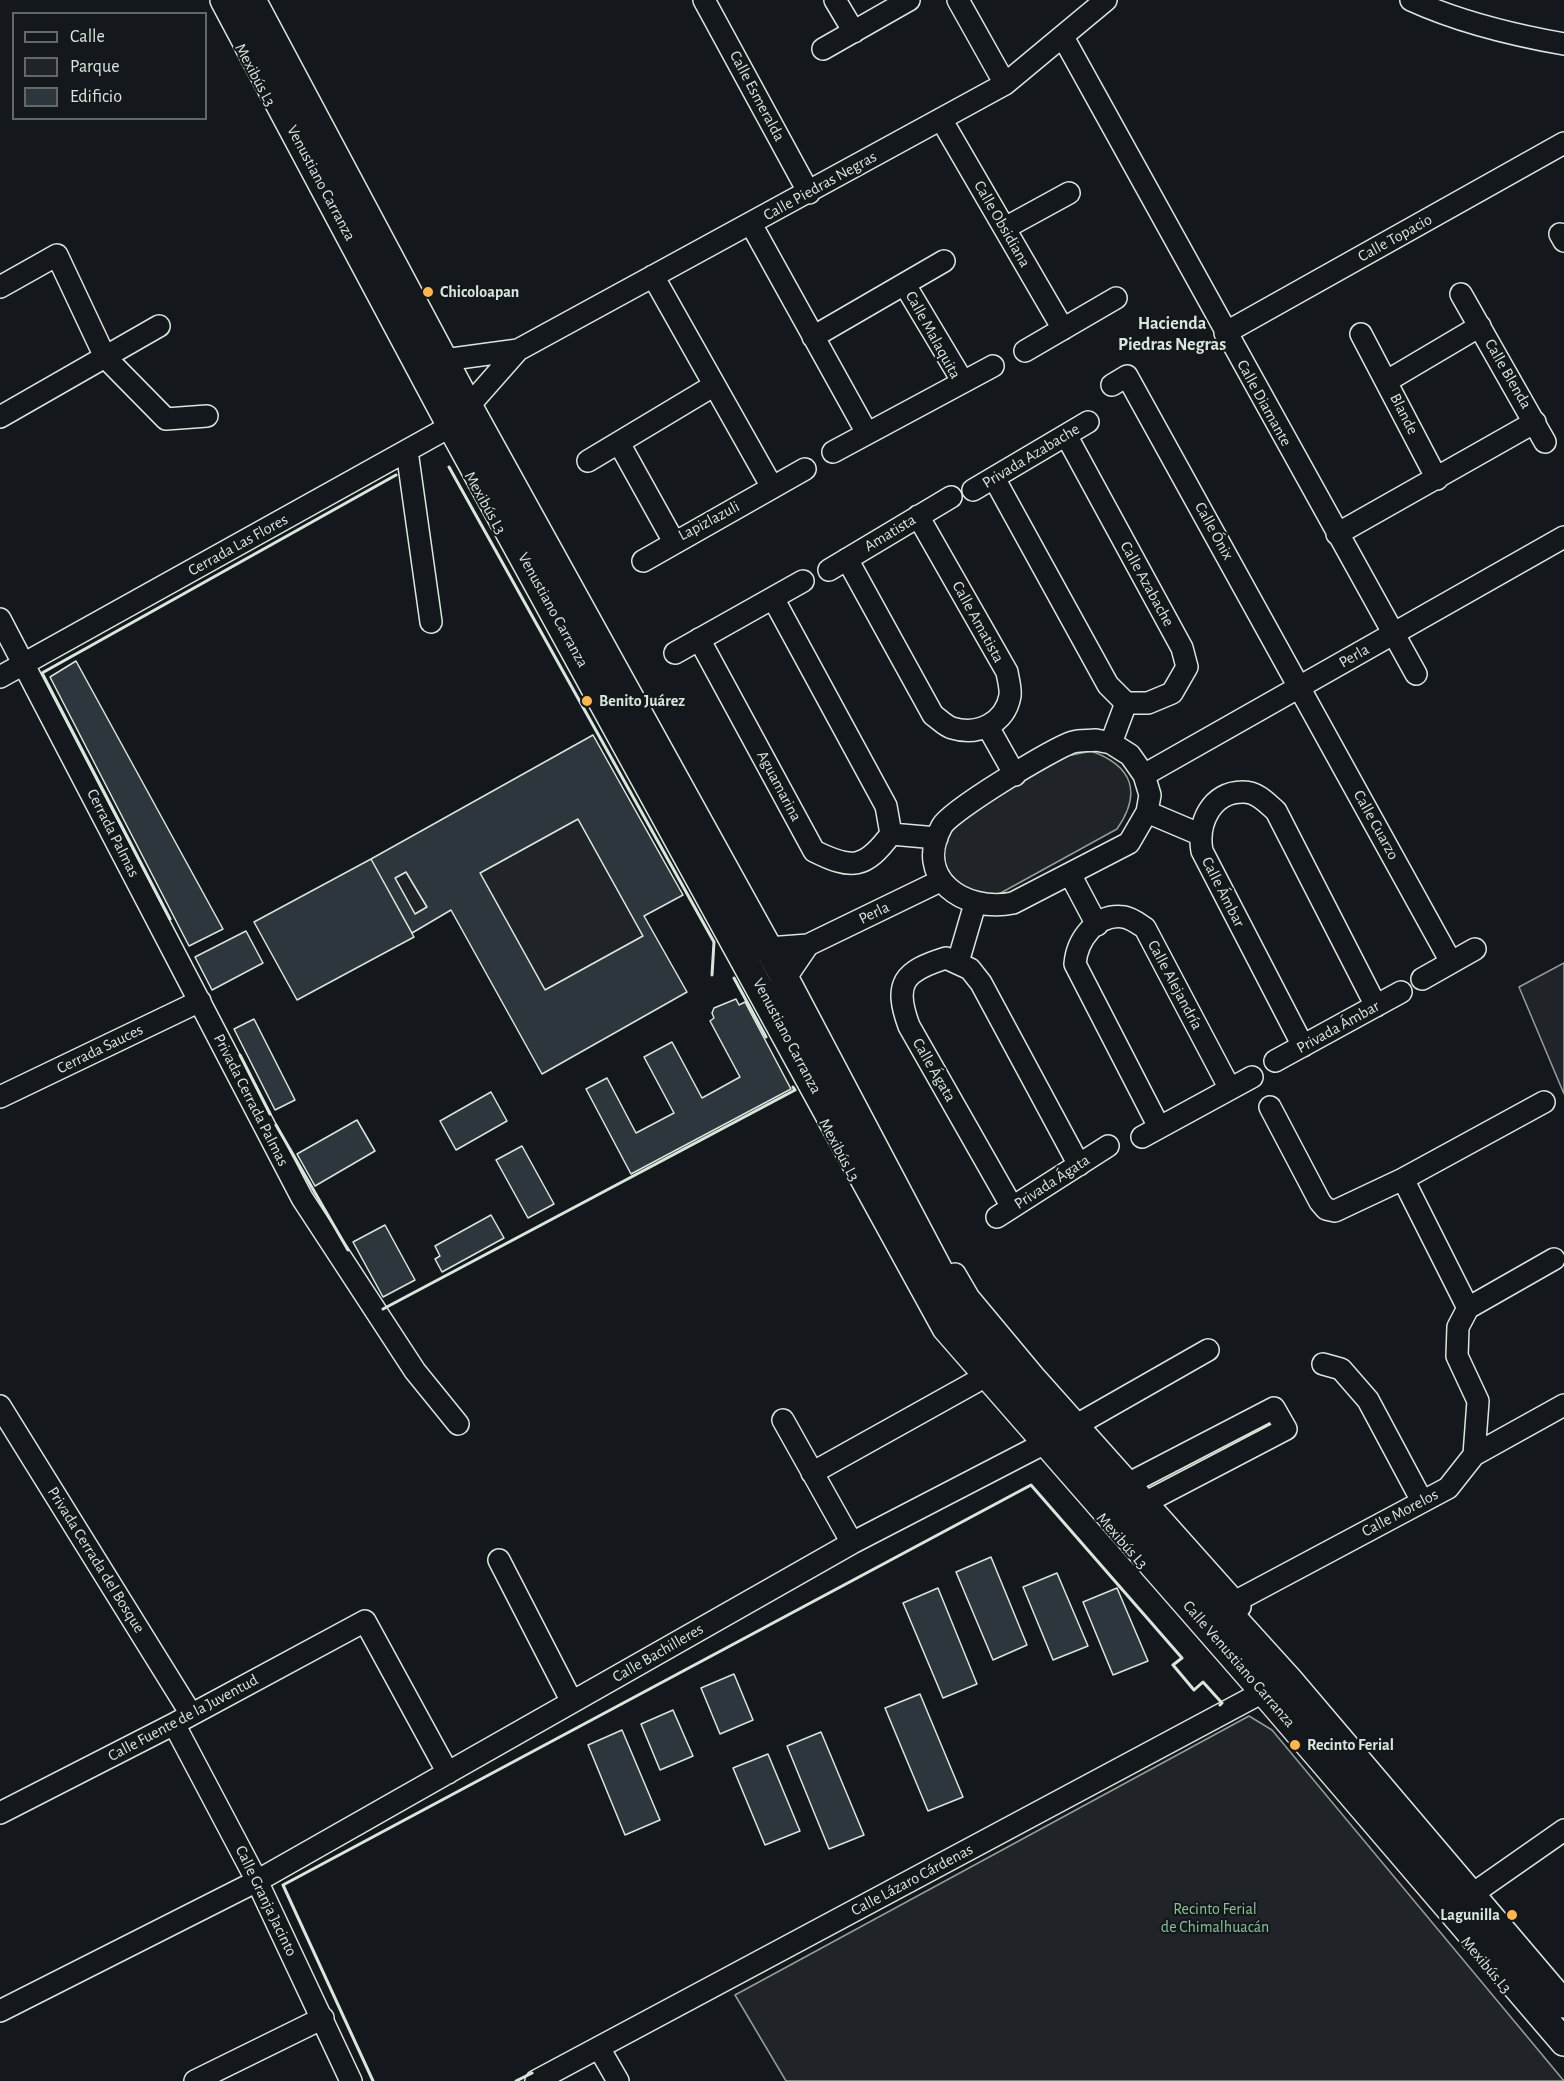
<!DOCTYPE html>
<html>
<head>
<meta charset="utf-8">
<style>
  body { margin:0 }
  #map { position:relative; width:1564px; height:2081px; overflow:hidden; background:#14181c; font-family:"Alegreya Sans",sans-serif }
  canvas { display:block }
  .legend { position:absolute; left:12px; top:12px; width:195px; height:108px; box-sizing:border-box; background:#14181c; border:2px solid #626a69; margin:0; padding:8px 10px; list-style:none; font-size:18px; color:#d8e6dc }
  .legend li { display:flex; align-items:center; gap:12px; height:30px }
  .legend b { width:30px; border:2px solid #626a69 }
</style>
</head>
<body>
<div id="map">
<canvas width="1564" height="2081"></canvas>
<ul class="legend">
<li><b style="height:8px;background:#14181c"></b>Calle</li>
<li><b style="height:16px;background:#202428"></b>Parque</li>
<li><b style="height:16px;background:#2c363c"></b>Edificio</li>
</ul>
</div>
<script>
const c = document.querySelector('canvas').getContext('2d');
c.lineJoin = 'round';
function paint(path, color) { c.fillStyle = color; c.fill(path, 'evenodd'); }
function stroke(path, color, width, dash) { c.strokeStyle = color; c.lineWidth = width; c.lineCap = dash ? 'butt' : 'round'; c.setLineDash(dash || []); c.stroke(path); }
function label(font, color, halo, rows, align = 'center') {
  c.font = font + ' "Alegreya Sans",sans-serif'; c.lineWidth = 4.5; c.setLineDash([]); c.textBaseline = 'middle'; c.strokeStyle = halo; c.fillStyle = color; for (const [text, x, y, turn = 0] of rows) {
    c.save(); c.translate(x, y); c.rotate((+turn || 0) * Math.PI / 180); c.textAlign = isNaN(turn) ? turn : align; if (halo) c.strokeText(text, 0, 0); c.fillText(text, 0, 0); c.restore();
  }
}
const green = new Path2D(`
  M 1091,751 C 1133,766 1142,793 1117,829 L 997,895 L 981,896 L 950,878 L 944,868 L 944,835 L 961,813 L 1067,756 Z
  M 578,819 L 643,936 L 545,990 L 480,873 Z
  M 406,872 L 427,907 L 415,914 L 395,878 Z
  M 1564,963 L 1564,1094 L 1519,987 Z
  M 1249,1716 L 1272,1730 L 1564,2081 L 786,2081 L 735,1995 Z`);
const building = new Path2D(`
  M 76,661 L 223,929 L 189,946 L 50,677 Z
  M 593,735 L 683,895 L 644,916 L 687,992 L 542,1074 L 451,910 L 412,933 L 371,859 ZM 578,819 L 643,936 L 545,990 L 480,873 ZM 406,872 L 427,907 L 415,914 L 395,878 Z
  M 371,859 L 414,937 L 297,1000 L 254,922 Z
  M 246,931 L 263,963 L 212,990 L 195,957 Z
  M 736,999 L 739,1005 L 745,1002 L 791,1089 L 631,1174 L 586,1089 L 607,1078 L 636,1133 L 674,1113 L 644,1057 L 672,1042 L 702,1098 L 740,1077 L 710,1021 L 714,1018 L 712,1013 L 714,1008 Z
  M 254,1019 L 295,1100 L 275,1110 L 234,1029 Z
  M 491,1092 L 507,1121 L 456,1150 L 440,1121 Z
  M 357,1120 L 375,1151 L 315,1186 L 297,1154 Z
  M 522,1146 L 554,1204 L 528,1218 L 496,1160 Z
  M 491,1215 L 504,1238 L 442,1272 L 435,1259 L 440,1256 L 435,1246 Z
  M 385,1225 L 415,1280 L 383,1297 L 353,1242 Z
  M 991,1557 L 1027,1645 L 993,1660 L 956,1572 Z
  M 1057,1573 L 1088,1646 L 1053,1660 L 1023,1587 Z
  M 938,1588 L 977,1684 L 943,1698 L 903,1603 Z
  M 1117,1588 L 1148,1661 L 1113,1675 L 1083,1602 Z
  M 734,1674 L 753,1720 L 720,1734 L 701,1688 Z
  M 920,1694 L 963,1797 L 928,1811 L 885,1708 Z
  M 673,1710 L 693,1756 L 660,1770 L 641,1724 Z
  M 622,1730 L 660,1820 L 625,1835 L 588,1745 Z
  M 821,1732 L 864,1835 L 829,1849 L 787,1746 Z
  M 768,1754 L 800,1831 L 765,1845 L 733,1768 Z`);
const minor = new Path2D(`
  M 704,0 L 809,193
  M 835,0 L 854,32
  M 958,0 L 1005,84
  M 1411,0 C 1459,22 1513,35 1564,44
  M 1063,37 L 1416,674
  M 823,49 L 909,0
  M 941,119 L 1063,329
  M 751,224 L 867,433
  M 1005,228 L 1069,193
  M 1560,234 L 1564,241
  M 653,276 L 772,487
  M 905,285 L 963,382
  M 0,287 L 57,255 L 105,357 L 166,419 L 207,416
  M 1461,294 L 1545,442
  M 1225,333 L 1564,143
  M 1361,334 L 1437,479
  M 813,337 L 944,261
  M 1025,351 L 1116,298
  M 430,364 L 444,360 L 518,350
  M 1387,381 L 1480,326
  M 1112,385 L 1127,376 L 1451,962
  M 0,417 L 159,326
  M 619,443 L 674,542
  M 407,451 L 431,622
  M 833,452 L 993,366
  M 588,461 L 713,386
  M 994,478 L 1108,685 L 1126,703 L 1148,703 L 1172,693 L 1187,667 L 1182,648 L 1066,435
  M 973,490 L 1088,422
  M 1337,534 L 1535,422
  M 847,559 L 933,715 C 939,719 945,726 952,728 C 978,736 1005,723 1010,696 C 1011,688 1008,679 1007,672 L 918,516
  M 643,561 L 805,469
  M 829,570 L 951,497
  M 0,619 L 302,1198 L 415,1371 L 458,1424
  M 699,639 L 814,851 C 852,870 865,869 891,834 L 886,806 L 773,598
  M 675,653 L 803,581
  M 0,677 L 451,426 L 518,350 L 1005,84 L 1106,0
  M 988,727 L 1015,775
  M 1096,740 L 1111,743 L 1130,755 L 1144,775 L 1150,795 L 1147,812 L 1129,843 L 1013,903 C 964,913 913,878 942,826 C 951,810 1054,748 1073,742 C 1080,740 1089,741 1096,740 Z
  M 1111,743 L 1126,703
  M 1144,775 L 1564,537
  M 1147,812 L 1199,834
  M 891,834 L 937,838
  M 1070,874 L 1097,925
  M 755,949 L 808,945 L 940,881
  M 958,962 L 975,904
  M 1422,979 L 1475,949
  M 778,989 L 808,945
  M 1303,1046 L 1202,851 C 1197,824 1211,791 1244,792 C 1257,792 1267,803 1276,811 L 1376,1006
  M 1275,1061 L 1401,992
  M 0,1097 L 200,1001
  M 1270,1107 L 1320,1202 L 1326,1209 L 1335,1211 L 1403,1179 L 1544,1102
  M 1159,1127 L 1075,964 C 1077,940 1096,913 1124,917 C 1131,918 1139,924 1145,928 L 1230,1089
  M 1142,1137 L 1252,1077
  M 1403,1179 L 1468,1308
  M 1012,1207 L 909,1026 C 893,983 904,971 946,958 L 970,969 L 981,983 L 1079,1165
  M 997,1217 L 1108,1146
  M 955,1274 L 969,1298 L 1034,1376 L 1240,1607
  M 1323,1364 L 1341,1369 L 1368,1400 L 1422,1501
  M 0,1406 L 191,1714
  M 783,1420 L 852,1543
  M 1474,1455 L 1478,1401 L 1457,1356 L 1458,1327 L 1468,1308 L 1554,1259
  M 812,1473 L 986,1376
  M 1120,1488 L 1274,1408 L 1286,1429 L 1135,1508
  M 499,1560 L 572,1702
  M 1225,1607 L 1448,1488 L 1474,1455 L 1564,1405
  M 174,1724 L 257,1881 L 351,2081
  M 0,1813 L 174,1724 L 365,1621 L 448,1773
  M 1471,1895 L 1564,1830
  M 0,2011 L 257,1881 L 852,1543 L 1045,1443 L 1208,1350
  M 599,2048 L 618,2081
  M 195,2081 L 323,2018
  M 536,2081 L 1276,1685`);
const major = new Path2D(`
  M 224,0 L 451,426 L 946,1328 L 1264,1692 L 1564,2042
  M 252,0 L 469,407 L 781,971 L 962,1314 L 1064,1432 L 1288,1679 L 1564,2004`);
const wall = new Path2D(`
  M 449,467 L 714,942 L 712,975
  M 170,919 L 42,673 L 396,475
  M 734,978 L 766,1037
  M 240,1055 L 270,1114
  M 276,1125 L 348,1250
  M 383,1309 L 795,1090 L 793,1087
  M 373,2081 L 283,1885 L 1031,1485 L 1182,1658 L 1173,1665 L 1194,1690 L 1203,1682 L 1222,1703 L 1220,1705
  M 516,2081 L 532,2073`);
const markers = [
  [428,292,6,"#ffb74d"],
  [587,701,6,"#ffb74d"],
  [1295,1745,6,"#ffb74d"],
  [1512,1915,6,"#ffb74d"]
];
const streetNames = [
  ["Mexibús L3",255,75,62],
  ["Calle Esmeralda",757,96,62],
  ["Venustiano Carranza",321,183,62],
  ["Calle Piedras Negras",820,186,-29],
  ["Calle Obsidiana",1002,224,60],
  ["Calle Topacio",1395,238,-29],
  ["Calle Malaquita",933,335,61],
  ["Calle Blenda",1508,374,60],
  ["Calle Diamante",1264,403,61],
  ["Blande",1404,414,63],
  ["Privada Azabache",1031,456,-31],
  ["Mexibús L3",485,503,61],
  ["Lapizlazuli",709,521,-28],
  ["Calle Ónix",1214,531,61],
  ["Amatista",890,533,-31],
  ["Cerrada Las Flores",238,545,-29],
  ["Calle Azabache",1147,584,61],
  ["Venustiano Carranza",553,610,61],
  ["Calle Amatista",978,622,61],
  ["Perla",1354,656,-30],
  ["Aguamarina",779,786,62],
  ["Calle Cuarzo",1376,825,61],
  ["Cerrada Palmas",113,833,63],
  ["Calle Ámbar",1223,892,63],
  ["Perla",874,913,-26],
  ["Calle Alejandría",1175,985,62],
  ["Privada Ámbar",1338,1027,-29],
  ["Venustiano Carranza",787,1036,62],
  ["Cerrada Sauces",100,1049,-26],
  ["Calle Ágata",934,1070,60],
  ["Privada Cerrada Palmas",251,1100,63],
  ["Mexibús L3",839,1150,62],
  ["Privada Ágata",1052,1182,-33],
  ["Calle Morelos",1400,1513,-28],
  ["Mexibús L3",1122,1541,49],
  ["Privada Cerrada del Bosque",96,1560,58],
  ["Calle Bachilleres",658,1653,-30],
  ["Calle Venustiano Carranza",1239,1664,49],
  ["Calle Fuente de la Juventud",183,1718,-28],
  ["Calle Lázaro Cárdenas",912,1880,-28],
  ["Calle Granja Jacinto",266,1901,64],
  ["Mexibús L3",1486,1965,50]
];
const poiNames = [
  ["Chicoloapan",440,292],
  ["Benito Juárez",599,701],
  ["Recinto Ferial",1307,1745],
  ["Lagunilla",1500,1915,"right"]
];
const parkNames = [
  ["Recinto Ferial",1215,1909],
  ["de Chimalhuacán",1215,1927]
];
const neighbourhoodNames = [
  ["Hacienda",1172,324],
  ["Piedras Negras",1172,345]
];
paint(green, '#202428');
stroke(green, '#939e99', 1.5);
paint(building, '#2c363c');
stroke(building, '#d8e6dc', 1.5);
stroke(minor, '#d8e6dc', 24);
stroke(major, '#d8e6dc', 30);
stroke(minor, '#14181c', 21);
stroke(major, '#14181c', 27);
stroke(wall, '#d8e6dc', 3);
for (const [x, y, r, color] of markers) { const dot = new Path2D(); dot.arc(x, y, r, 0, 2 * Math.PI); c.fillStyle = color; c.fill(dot); stroke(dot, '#14181c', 2); }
label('16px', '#d8e6dc', '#14181c', streetNames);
label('bold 16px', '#d8e6dc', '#14181c', poiNames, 'left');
label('16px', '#8ac095', '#14181c', parkNames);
label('bold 18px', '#d8e6dc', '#14181c', neighbourhoodNames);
</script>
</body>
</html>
